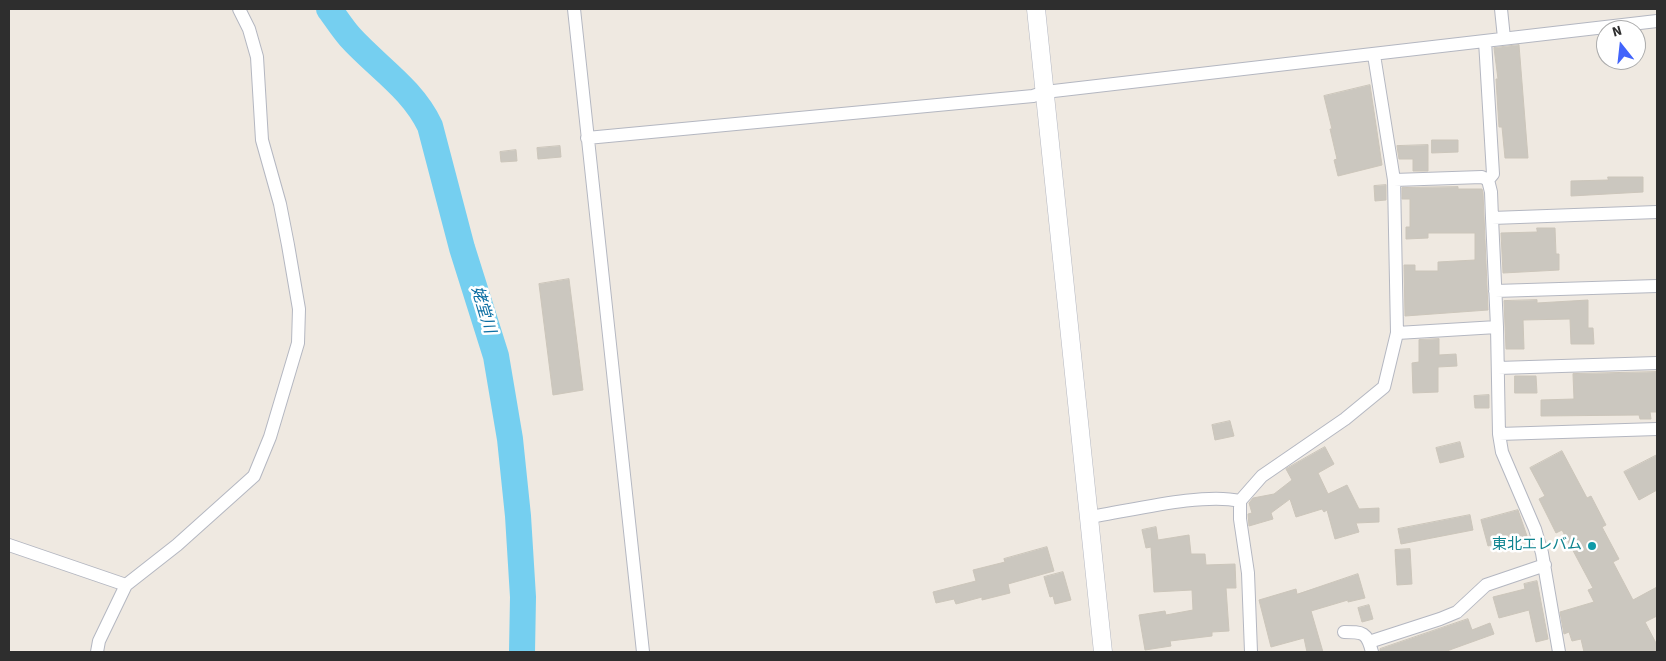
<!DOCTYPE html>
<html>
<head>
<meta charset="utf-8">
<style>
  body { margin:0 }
  #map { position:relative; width:1666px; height:661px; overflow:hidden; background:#efe9e1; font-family:"Source Sans 3",sans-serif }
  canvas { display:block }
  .frame { position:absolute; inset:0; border:10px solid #2e2e2e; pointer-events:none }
  .north { position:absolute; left:1596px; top:20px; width:50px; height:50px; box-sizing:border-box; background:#fff; border:1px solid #ababab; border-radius:50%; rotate:344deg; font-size:14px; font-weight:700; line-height:20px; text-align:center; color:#2e2e2e }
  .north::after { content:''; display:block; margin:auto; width:18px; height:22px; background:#4264fb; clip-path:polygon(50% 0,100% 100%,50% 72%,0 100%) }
</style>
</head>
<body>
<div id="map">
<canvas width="1666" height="661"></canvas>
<div class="frame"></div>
<div class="north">N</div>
</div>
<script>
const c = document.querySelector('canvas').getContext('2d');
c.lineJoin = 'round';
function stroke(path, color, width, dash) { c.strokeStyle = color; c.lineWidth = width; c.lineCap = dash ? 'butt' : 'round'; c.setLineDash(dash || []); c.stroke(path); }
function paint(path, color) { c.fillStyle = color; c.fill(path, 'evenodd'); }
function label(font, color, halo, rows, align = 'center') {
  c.font = font + ' "Source Sans 3","Noto Sans JP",sans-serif'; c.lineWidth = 5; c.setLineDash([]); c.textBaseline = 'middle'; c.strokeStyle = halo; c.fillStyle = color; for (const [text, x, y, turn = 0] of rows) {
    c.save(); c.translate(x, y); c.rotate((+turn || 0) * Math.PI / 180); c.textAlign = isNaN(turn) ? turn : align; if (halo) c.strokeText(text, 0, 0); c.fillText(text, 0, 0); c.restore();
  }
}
const river = new Path2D(`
  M 329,9 C 336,18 342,28 350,37 C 377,67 412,88 430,126 L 462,248 L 496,356 L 510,439 L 518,516 L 523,597 L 522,652`);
const building = new Path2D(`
  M 1519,45 L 1528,158 L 1505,158 L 1502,127 L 1499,127 L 1496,79 L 1498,79 L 1494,48 Z
  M 1370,85 L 1382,165 L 1338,176 L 1334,160 L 1337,159 L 1330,129 L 1332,129 L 1324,96 Z
  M 1432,140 L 1458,140 L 1458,152 L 1432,153 Z
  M 1428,145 L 1428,171 L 1413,171 L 1413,159 L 1399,159 L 1397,146 Z
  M 560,146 L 561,157 L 538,159 L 537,148 Z
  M 516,150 L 517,161 L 501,162 L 500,152 Z
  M 1608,177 L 1643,177 L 1643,192 L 1571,196 L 1571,181 L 1608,180 Z
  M 1386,185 L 1386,200 L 1375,201 L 1374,186 Z
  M 1458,187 L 1458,189 L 1482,189 L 1483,193 L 1488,310 L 1405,316 L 1404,265 L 1415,265 L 1415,271 L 1438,271 L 1438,262 L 1475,260 L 1475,233 L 1428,233 L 1428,238 L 1406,239 L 1406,227 L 1410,227 L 1410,199 L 1402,199 L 1402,188 Z
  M 1537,228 L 1555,228 L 1556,254 L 1559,254 L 1559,270 L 1503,273 L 1501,233 L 1537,232 Z
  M 569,279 L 583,390 L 553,395 L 539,284 Z
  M 1537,300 L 1537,303 L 1588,300 L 1588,328 L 1593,328 L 1594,344 L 1571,344 L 1570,319 L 1523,320 L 1524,349 L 1506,349 L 1504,301 Z
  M 1439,339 L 1439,355 L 1456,354 L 1457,366 L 1438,367 L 1438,392 L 1413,393 L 1412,363 L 1419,362 L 1419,340 Z
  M 1657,372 L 1657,412 L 1650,412 L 1651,419 L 1640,419 L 1639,415 L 1541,416 L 1541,400 L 1574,399 L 1573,374 Z
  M 1515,376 L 1536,376 L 1537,393 L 1515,393 Z
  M 1489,395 L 1489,408 L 1475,408 L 1474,396 Z
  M 1230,421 L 1234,436 L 1215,440 L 1212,425 Z
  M 1460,442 L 1464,457 L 1440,463 L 1436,448 Z
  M 1325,447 L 1334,464 L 1318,473 L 1328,494 L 1347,485 L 1359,509 L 1379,508 L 1379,522 L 1356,523 L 1359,532 L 1335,539 L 1327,510 L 1324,512 L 1322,509 L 1296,517 L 1290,499 L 1271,513 L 1273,519 L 1249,526 L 1248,514 L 1252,513 L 1249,503 L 1253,498 L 1274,494 L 1292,480 L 1286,469 Z
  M 1562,451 L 1587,498 L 1591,496 L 1606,525 L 1602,527 L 1619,559 L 1613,562 L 1633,600 L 1657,587 L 1657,616 L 1645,622 L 1657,645 L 1657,652 L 1584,652 L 1581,639 L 1572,641 L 1569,632 L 1564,634 L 1560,612 L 1594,602 L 1588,590 L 1593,588 L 1562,530 L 1556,533 L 1539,499 L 1545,496 L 1530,468 Z
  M 1657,455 L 1657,490 L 1639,500 L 1624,472 Z
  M 1518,510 L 1527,536 L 1488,546 L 1481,520 Z
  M 1470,515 L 1473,530 L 1401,544 L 1398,529 Z
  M 1156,527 L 1158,540 L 1189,535 L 1191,554 L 1205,554 L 1206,565 L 1235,564 L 1236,588 L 1226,588 L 1229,631 L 1212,632 L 1212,636 L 1170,641 L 1171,646 L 1145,650 L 1139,615 L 1165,611 L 1166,615 L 1193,610 L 1192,590 L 1154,592 L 1151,547 L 1146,548 L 1142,530 Z
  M 1047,547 L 1054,571 L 1008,584 L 1010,593 L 982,600 L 982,597 L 956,604 L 954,599 L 936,603 L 933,592 L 976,581 L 973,570 L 1005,562 L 1004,559 Z
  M 1410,549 L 1412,584 L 1397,585 L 1395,550 Z
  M 1063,572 L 1071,600 L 1055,604 L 1053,596 L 1050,597 L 1044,577 Z
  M 1358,574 L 1365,598 L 1348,602 L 1348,600 L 1311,611 L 1323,652 L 1307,652 L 1304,638 L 1271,647 L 1259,600 L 1296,589 L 1297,594 Z
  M 1537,581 L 1548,639 L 1536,642 L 1529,610 L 1499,618 L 1493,597 L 1525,589 L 1524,584 Z
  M 1369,605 L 1373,619 L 1362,622 L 1358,608 Z
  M 1468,619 L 1472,630 L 1490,623 L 1494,634 L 1444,652 L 1380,652 L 1380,649 Z`);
const street = new Path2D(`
  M 574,9 L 643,652
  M 1501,9 L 1504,38
  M 1485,41 L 1493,174 L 1488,180
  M 587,138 L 1033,96 L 1045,92 L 1657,21
  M 1394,180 L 1482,177 L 1488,180 L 1491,192 L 1492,218
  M 1495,291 L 1657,286
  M 1497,327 L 1492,218 L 1657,212
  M 1397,333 L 1497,327 L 1499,434 L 1502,452 L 1535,529 L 1542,553 L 1559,652
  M 1498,368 L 1657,363
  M 1499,434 L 1657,429
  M 1090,517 C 1130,511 1203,492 1240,501
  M 9,545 L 126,585
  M 1344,632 C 1363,632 1367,632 1372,652
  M 1369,642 L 1440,619 L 1457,612 L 1486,585 L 1545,565
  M 97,652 L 99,641 L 126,585 L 177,545 L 254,476 L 270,437 L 298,343 L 299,309 L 288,245 L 280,204 L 262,140 L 257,57 L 249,29 L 239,9
  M 1251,652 L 1248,573 L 1240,519 L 1240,501 L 1262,476 L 1345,419 L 1384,387 L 1397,333 L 1394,180 L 1374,55`);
const secondary = new Path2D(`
  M 1036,9 L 1103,652`);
const markers = [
  [1592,546,5,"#0f9aa8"]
];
const cultureNames = [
  ["東北エレバム",1582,546]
];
const waterNames = [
  ["姥堂川",482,310,73]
];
stroke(river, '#75cff0', 26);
paint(building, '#cbc7bf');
stroke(building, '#cbc5ba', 1);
stroke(street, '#b4b7c1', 14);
stroke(secondary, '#b4b7c1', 19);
stroke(street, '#fff', 12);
stroke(secondary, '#fff', 18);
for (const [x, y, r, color] of markers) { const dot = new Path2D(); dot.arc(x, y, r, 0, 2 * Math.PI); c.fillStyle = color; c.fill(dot); stroke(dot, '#fff', 2); }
label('15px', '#0d838f', '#fff', cultureNames, 'right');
label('italic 16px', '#0d6fa3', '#fff', waterNames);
</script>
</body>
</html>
